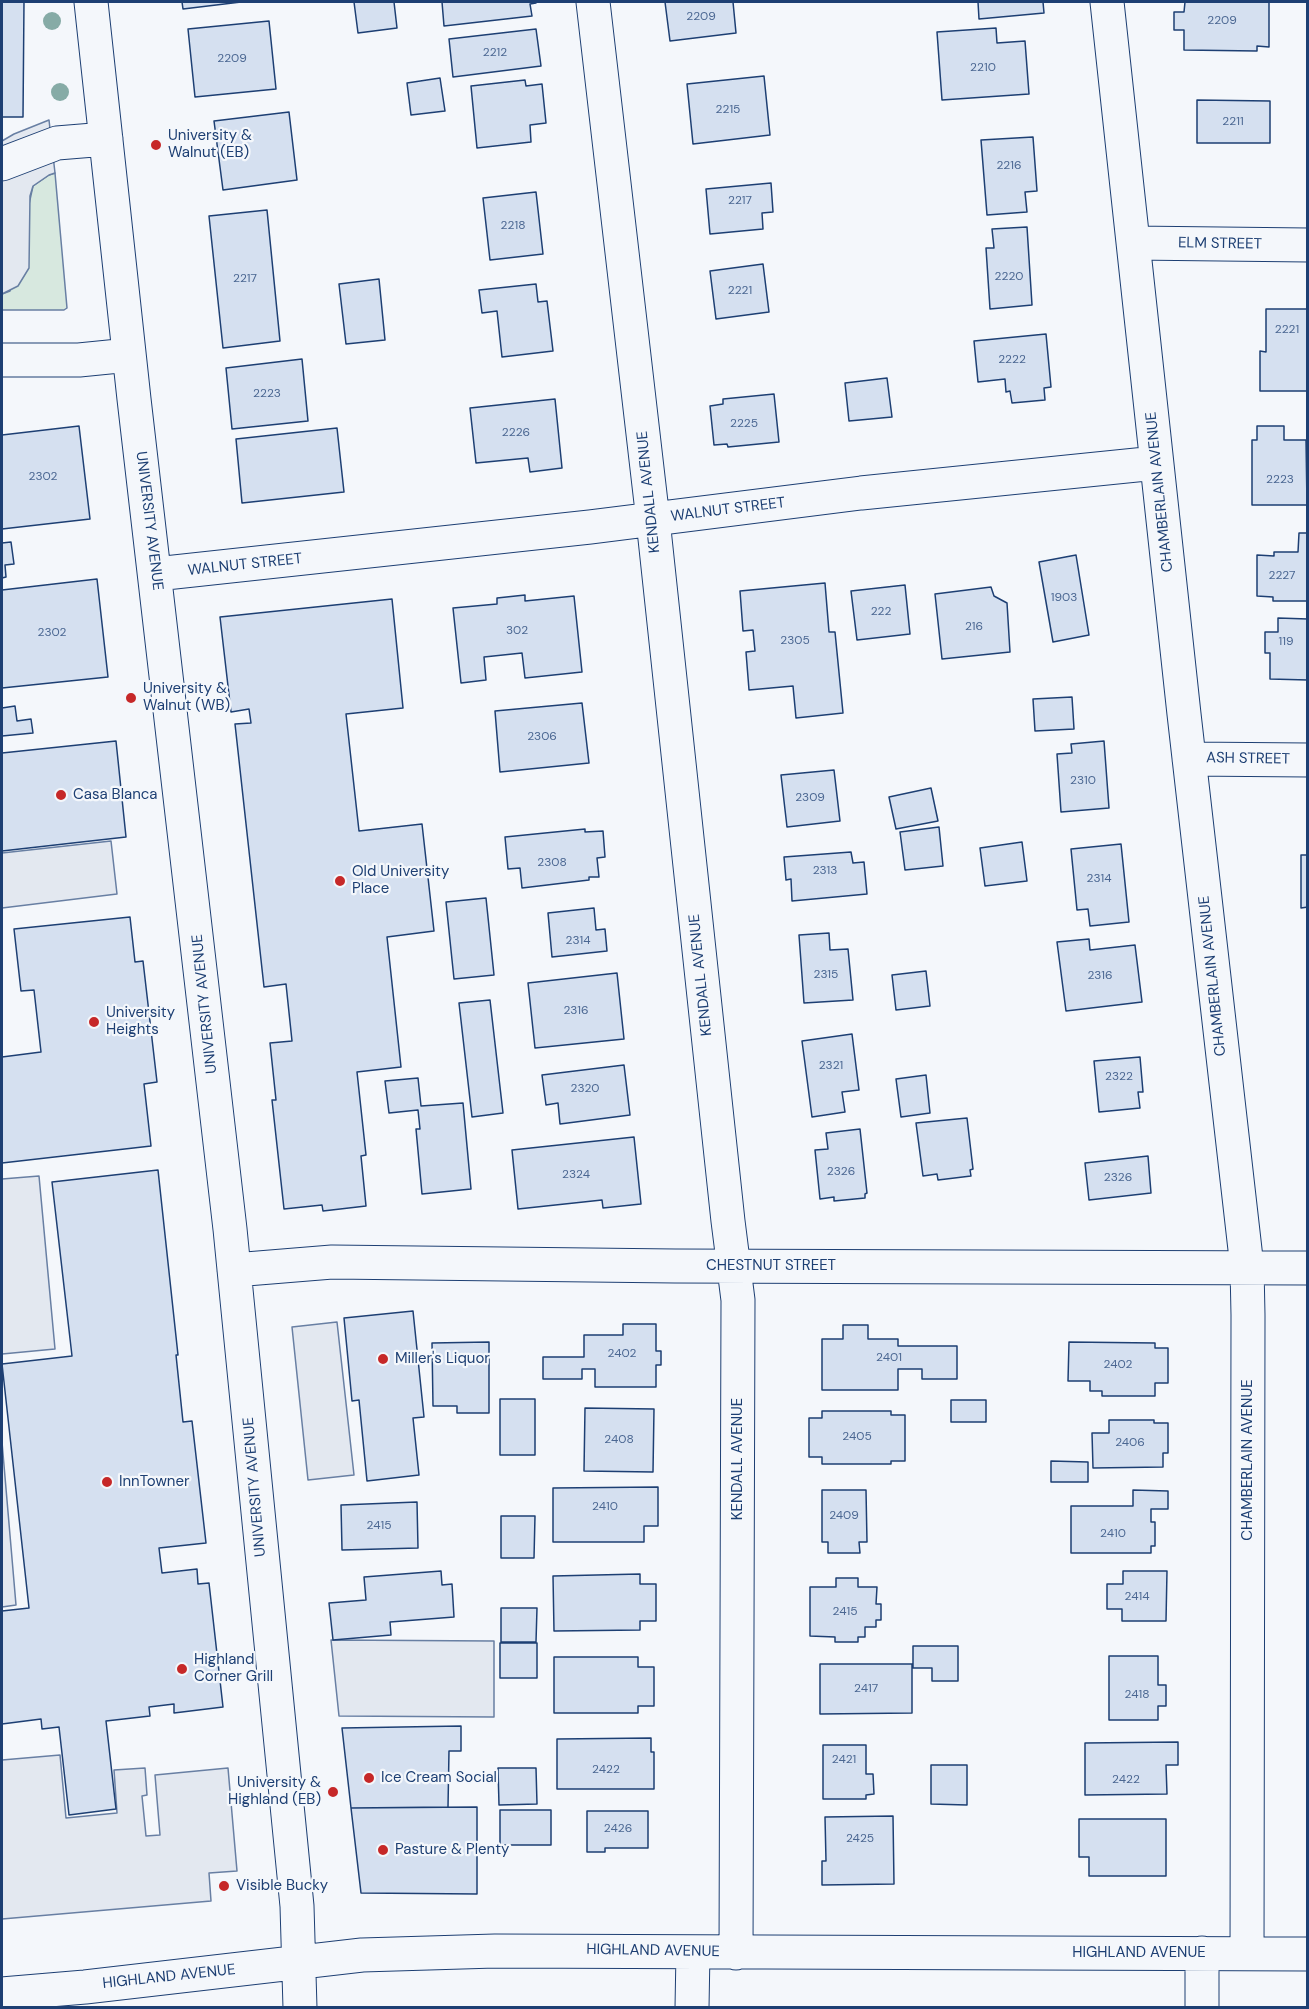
<!DOCTYPE html>
<html>
<head>
<meta charset="utf-8">
<style>
  body { margin:0 }
  #map { position:relative; width:1309px; height:2009px; overflow:hidden; background:#f4f7fb; font-family:"DM Sans",sans-serif }
  canvas { display:block }
  .frame { position:absolute; inset:0; border:3px solid #1d3f73; pointer-events:none }
</style>
</head>
<body>
<div id="map">
<canvas width="1309" height="2009"></canvas>
<div class="frame"></div>
</div>
<script>
const c = document.querySelector('canvas').getContext('2d');
c.lineJoin = 'round';
function paint(path, color) { c.fillStyle = color; c.fill(path, 'evenodd'); }
function stroke(path, color, width, dash) { c.strokeStyle = color; c.lineWidth = width; c.lineCap = dash ? 'butt' : 'round'; c.setLineDash(dash || []); c.stroke(path); }
function label(font, color, halo, rows, align = 'center') {
  c.font = font + ' "DM Sans",sans-serif'; c.lineWidth = 4.5; c.setLineDash([]); c.textBaseline = 'middle'; c.strokeStyle = halo; c.fillStyle = color; for (const [text, x, y, turn = 0] of rows) {
    c.save(); c.translate(x, y); c.rotate((+turn || 0) * Math.PI / 180); c.textAlign = isNaN(turn) ? turn : align; if (halo) c.strokeText(text, 0, 0); c.fillText(text, 0, 0); c.restore();
  }
}
const green = new Path2D(`
  M 55,173 L 67,308 L 64,310 L 2,310 L 2,294 L 10,291 L 33,186 L 49,175 Z`);
const parking = new Path2D(`
  M 49,120 L 55,173 L 49,175 L 33,186 L 30,196 L 29,268 L 18,286 L 2,294 L 2,141 L 14,134 Z
  M 111,841 L 117,894 L 2,908 L 2,853 Z
  M 39,1176 L 55,1349 L 2,1354 L 2,1179 Z
  M 337,1322 L 354,1475 L 308,1480 L 292,1327 Z
  M 2,1442 L 16,1605 L 2,1607 Z
  M 331,1640 L 494,1641 L 494,1717 L 339,1716 Z
  M 60,1755 L 66,1818 L 117,1813 L 114,1770 L 145,1768 L 147,1795 L 142,1796 L 146,1836 L 160,1835 L 155,1775 L 228,1768 L 237,1871 L 209,1873 L 211,1901 L 2,1919 L 2,1760 Z`);
const building = new Path2D(`
  M 2,2 L 24,2 L 23,117 L 2,117 Z
  M 182,2 L 241,2 L 183,9 Z
  M 354,2 L 394,2 L 397,28 L 358,33 Z
  M 442,2 L 536,2 L 536,3 L 530,4 L 532,16 L 444,26 Z
  M 665,2 L 733,2 L 736,33 L 670,41 Z
  M 978,2 L 1043,2 L 1044,13 L 979,19 Z
  M 1185,2 L 1269,2 L 1269,47 L 1257,46 L 1257,51 L 1184,50 L 1184,30 L 1174,30 L 1174,12 L 1184,12 Z
  M 269,21 L 276,89 L 195,97 L 188,29 Z
  M 996,28 L 997,43 L 1025,41 L 1029,94 L 942,100 L 937,32 Z
  M 536,29 L 541,66 L 453,77 L 449,39 Z
  M 764,76 L 770,135 L 693,144 L 687,84 Z
  M 440,78 L 445,111 L 411,115 L 407,83 Z
  M 525,80 L 526,86 L 542,84 L 546,123 L 530,125 L 531,142 L 477,148 L 471,86 Z
  M 1197,100 L 1270,101 L 1270,143 L 1197,143 Z
  M 289,112 L 297,180 L 223,190 L 214,121 Z
  M 1033,137 L 1037,191 L 1025,192 L 1027,212 L 987,215 L 981,140 Z
  M 771,183 L 773,212 L 762,213 L 763,229 L 710,234 L 706,189 Z
  M 536,192 L 543,254 L 490,260 L 483,198 Z
  M 267,210 L 280,341 L 223,348 L 209,216 Z
  M 1027,227 L 1032,305 L 990,309 L 986,248 L 994,248 L 992,229 Z
  M 763,264 L 769,312 L 716,319 L 710,271 Z
  M 379,279 L 385,340 L 346,344 L 339,284 Z
  M 536,284 L 538,302 L 547,301 L 553,351 L 502,357 L 497,311 L 482,313 L 479,290 Z
  M 1266,309 L 1308,309 L 1308,391 L 1260,391 L 1260,351 L 1266,352 Z
  M 1046,334 L 1051,387 L 1044,388 L 1045,400 L 1012,403 L 1010,391 L 1006,392 L 1005,379 L 978,382 L 974,341 Z
  M 302,359 L 308,421 L 232,429 L 226,368 Z
  M 887,378 L 892,417 L 849,421 L 845,383 Z
  M 774,394 L 779,442 L 728,447 L 727,444 L 714,445 L 710,406 L 723,404 L 723,399 Z
  M 555,399 L 562,468 L 530,472 L 528,458 L 476,463 L 470,408 Z
  M 79,426 L 90,519 L 2,529 L 2,435 Z
  M 1257,426 L 1284,426 L 1284,440 L 1306,440 L 1307,505 L 1252,505 L 1252,440 L 1257,440 Z
  M 337,428 L 344,492 L 242,503 L 236,439 Z
  M 1299,533 L 1308,533 L 1308,601 L 1273,601 L 1273,597 L 1257,596 L 1257,555 L 1274,556 L 1274,552 L 1298,552 Z
  M 11,542 L 14,564 L 5,565 L 6,577 L 2,578 L 2,543 Z
  M 1076,555 L 1089,635 L 1053,642 L 1039,562 Z
  M 97,579 L 108,677 L 2,688 L 2,590 Z
  M 825,583 L 829,632 L 835,632 L 843,713 L 796,718 L 793,686 L 749,690 L 746,652 L 755,651 L 753,630 L 743,631 L 740,591 Z
  M 905,585 L 910,634 L 857,640 L 851,591 Z
  M 991,587 L 994,596 L 1007,603 L 1010,652 L 942,659 L 935,594 Z
  M 525,595 L 525,601 L 574,596 L 582,672 L 525,678 L 522,653 L 484,657 L 486,680 L 461,683 L 453,608 L 497,604 L 497,598 Z
  M 392,599 L 403,708 L 346,714 L 359,831 L 422,824 L 434,931 L 387,937 L 401,1067 L 357,1072 L 366,1155 L 361,1156 L 366,1206 L 323,1211 L 322,1205 L 284,1209 L 272,1100 L 276,1100 L 270,1043 L 292,1041 L 286,984 L 264,987 L 235,724 L 251,723 L 249,709 L 231,712 L 220,617 Z
  M 1278,618 L 1308,619 L 1308,680 L 1270,679 L 1270,653 L 1265,653 L 1265,632 L 1278,632 Z
  M 1072,697 L 1074,729 L 1035,731 L 1033,699 Z
  M 582,703 L 589,763 L 500,772 L 495,711 Z
  M 15,706 L 17,721 L 31,719 L 33,733 L 2,736 L 2,708 Z
  M 116,741 L 126,837 L 2,851 L 2,753 Z
  M 1104,741 L 1109,808 L 1061,812 L 1057,754 L 1072,753 L 1071,744 Z
  M 834,770 L 840,821 L 787,827 L 781,775 Z
  M 931,788 L 938,821 L 896,829 L 889,797 Z
  M 939,827 L 943,866 L 905,870 L 900,832 Z
  M 585,829 L 585,832 L 603,831 L 605,857 L 597,858 L 599,877 L 589,877 L 589,880 L 522,888 L 520,868 L 508,869 L 505,837 Z
  M 1022,842 L 1027,881 L 985,886 L 980,848 Z
  M 1121,844 L 1129,922 L 1090,926 L 1088,909 L 1077,910 L 1071,849 Z
  M 851,852 L 853,863 L 864,862 L 867,894 L 792,901 L 791,879 L 786,880 L 784,857 Z
  M 1301,855 L 1308,855 L 1308,907 L 1301,908 Z
  M 486,898 L 494,975 L 454,979 L 446,902 Z
  M 594,908 L 596,930 L 605,929 L 607,951 L 552,957 L 548,913 Z
  M 130,917 L 135,962 L 143,961 L 157,1082 L 144,1084 L 151,1146 L 2,1163 L 2,1057 L 41,1052 L 34,990 L 21,991 L 14,929 Z
  M 829,933 L 830,950 L 848,949 L 853,1000 L 804,1003 L 799,935 Z
  M 1089,939 L 1090,950 L 1135,945 L 1142,1002 L 1066,1011 L 1057,942 Z
  M 926,971 L 930,1006 L 896,1010 L 892,975 Z
  M 617,973 L 624,1039 L 535,1048 L 528,983 Z
  M 490,1000 L 503,1113 L 472,1117 L 459,1003 Z
  M 852,1034 L 859,1090 L 842,1092 L 845,1112 L 812,1117 L 802,1041 Z
  M 1140,1057 L 1143,1092 L 1138,1092 L 1140,1108 L 1099,1112 L 1094,1061 Z
  M 624,1065 L 630,1115 L 560,1124 L 558,1103 L 546,1105 L 542,1075 Z
  M 926,1075 L 930,1113 L 901,1117 L 896,1079 Z
  M 418,1078 L 421,1106 L 463,1103 L 471,1189 L 422,1194 L 416,1129 L 420,1129 L 418,1110 L 389,1113 L 385,1081 Z
  M 967,1118 L 973,1169 L 970,1170 L 971,1176 L 938,1180 L 937,1174 L 923,1176 L 916,1123 Z
  M 860,1129 L 867,1193 L 865,1194 L 865,1198 L 834,1201 L 834,1197 L 820,1199 L 815,1150 L 828,1149 L 826,1133 Z
  M 634,1137 L 641,1204 L 603,1208 L 602,1200 L 518,1209 L 512,1150 Z
  M 1148,1156 L 1151,1193 L 1089,1200 L 1085,1163 Z
  M 158,1170 L 178,1355 L 176,1355 L 183,1422 L 192,1421 L 206,1543 L 159,1548 L 162,1573 L 197,1569 L 198,1584 L 209,1583 L 223,1707 L 174,1713 L 174,1704 L 149,1707 L 150,1716 L 106,1721 L 116,1809 L 69,1815 L 59,1727 L 42,1729 L 41,1719 L 2,1724 L 2,1611 L 29,1608 L 2,1364 L 72,1356 L 52,1182 Z
  M 413,1311 L 424,1417 L 413,1418 L 419,1475 L 367,1481 L 359,1400 L 352,1401 L 344,1318 Z
  M 623,1324 L 656,1324 L 656,1351 L 661,1351 L 661,1365 L 656,1365 L 656,1387 L 595,1387 L 595,1369 L 582,1369 L 582,1379 L 543,1379 L 543,1357 L 584,1357 L 584,1335 L 623,1335 Z
  M 843,1325 L 868,1325 L 868,1339 L 898,1339 L 898,1346 L 957,1346 L 957,1379 L 922,1379 L 922,1369 L 898,1369 L 898,1390 L 822,1390 L 822,1339 L 843,1339 Z
  M 489,1342 L 489,1413 L 457,1413 L 457,1406 L 433,1406 L 432,1343 Z
  M 1069,1342 L 1155,1343 L 1155,1348 L 1168,1348 L 1168,1383 L 1155,1383 L 1155,1396 L 1102,1396 L 1102,1391 L 1090,1391 L 1090,1381 L 1068,1381 Z
  M 500,1399 L 535,1399 L 535,1455 L 500,1455 Z
  M 951,1400 L 986,1400 L 986,1422 L 951,1422 Z
  M 585,1408 L 654,1409 L 653,1472 L 584,1471 Z
  M 822,1411 L 891,1411 L 891,1415 L 905,1415 L 905,1461 L 891,1461 L 891,1464 L 822,1464 L 822,1457 L 809,1457 L 809,1418 L 822,1418 Z
  M 1109,1420 L 1154,1420 L 1154,1423 L 1168,1423 L 1168,1453 L 1163,1453 L 1163,1467 L 1093,1468 L 1092,1433 L 1109,1433 Z
  M 1051,1461 L 1088,1462 L 1088,1482 L 1051,1482 Z
  M 658,1487 L 658,1526 L 644,1526 L 644,1542 L 553,1542 L 553,1488 Z
  M 822,1490 L 866,1490 L 867,1542 L 859,1542 L 860,1553 L 828,1553 L 828,1542 L 822,1542 Z
  M 1133,1490 L 1168,1491 L 1168,1509 L 1151,1509 L 1151,1522 L 1155,1522 L 1155,1546 L 1151,1546 L 1151,1553 L 1071,1553 L 1071,1506 L 1133,1506 Z
  M 417,1502 L 418,1548 L 342,1550 L 341,1505 Z
  M 501,1516 L 535,1516 L 534,1558 L 501,1558 Z
  M 441,1571 L 442,1585 L 452,1584 L 454,1617 L 390,1622 L 391,1635 L 333,1640 L 329,1603 L 366,1600 L 364,1577 Z
  M 1123,1571 L 1167,1571 L 1166,1621 L 1122,1621 L 1122,1609 L 1107,1609 L 1107,1584 L 1123,1584 Z
  M 640,1574 L 640,1584 L 656,1584 L 656,1621 L 640,1621 L 640,1630 L 554,1631 L 553,1576 Z
  M 836,1578 L 858,1578 L 858,1587 L 877,1587 L 876,1604 L 881,1604 L 881,1620 L 876,1620 L 876,1627 L 865,1627 L 865,1637 L 858,1637 L 858,1642 L 835,1642 L 835,1637 L 810,1636 L 810,1587 L 836,1587 Z
  M 501,1608 L 537,1608 L 536,1642 L 501,1642 Z
  M 500,1643 L 537,1643 L 537,1678 L 500,1678 Z
  M 913,1646 L 958,1646 L 958,1681 L 932,1681 L 932,1668 L 913,1668 Z
  M 1109,1656 L 1158,1656 L 1158,1685 L 1166,1685 L 1166,1706 L 1158,1706 L 1158,1720 L 1109,1720 Z
  M 554,1657 L 638,1657 L 638,1667 L 654,1667 L 654,1706 L 638,1706 L 638,1713 L 554,1713 Z
  M 820,1664 L 912,1664 L 912,1713 L 820,1714 Z
  M 461,1726 L 461,1751 L 449,1751 L 448,1807 L 351,1808 L 342,1728 Z
  M 651,1738 L 651,1752 L 654,1752 L 654,1789 L 557,1789 L 557,1739 Z
  M 1178,1742 L 1178,1765 L 1166,1765 L 1167,1794 L 1085,1795 L 1085,1743 Z
  M 823,1745 L 866,1745 L 866,1774 L 873,1774 L 874,1794 L 866,1795 L 866,1799 L 823,1799 Z
  M 931,1765 L 967,1765 L 967,1805 L 931,1804 Z
  M 498,1768 L 536,1768 L 537,1804 L 499,1805 Z
  M 477,1807 L 477,1894 L 361,1893 L 351,1808 Z
  M 500,1810 L 551,1810 L 551,1845 L 500,1845 Z
  M 587,1811 L 648,1811 L 648,1848 L 605,1848 L 605,1852 L 587,1852 Z
  M 893,1816 L 894,1884 L 822,1885 L 822,1861 L 826,1861 L 825,1817 Z
  M 1079,1819 L 1166,1819 L 1166,1876 L 1089,1876 L 1089,1857 L 1079,1857 Z`);
const minor = new Path2D(`
  M 91,2 L 134,399 L 230,1229 L 297,1906 L 300,2008
  M 593,2 L 653,520 L 728,1221 L 738,1300 L 736,1953
  M 1107,2 L 1184,714 L 1247,1267 L 1248,1315 L 1247,1953
  M 2,164 L 57,143 L 106,139
  M 1133,243 L 1308,245
  M 2,360 L 79,360 L 129,355
  M 156,574 L 590,527 L 861,493 L 1156,463
  M 1189,759 L 1308,760
  M 234,1270 L 332,1262 L 675,1266 L 1308,1268
  M 2,1994 L 85,1987 L 362,1955 L 495,1951 L 1308,1954
  M 692,2008 L 693,1952
  M 1202,2008 L 1202,1953`);
const trees = [
  [52,21],
  [60,92]
];
const markers = [
  [156,145,6,"#c62828"],
  [131,698,6,"#c62828"],
  [61,795,6,"#c62828"],
  [340,881,6,"#c62828"],
  [94,1022,6,"#c62828"],
  [383,1359,6,"#c62828"],
  [107,1482,6,"#c62828"],
  [182,1669,6,"#c62828"],
  [369,1778,6,"#c62828"],
  [333,1792,6,"#c62828"],
  [383,1850,6,"#c62828"],
  [224,1886,6,"#c62828"]
];
const numberNames = [
  ["2209",701,17],
  ["2209",1222,21],
  ["2212",495,53],
  ["2209",232,59],
  ["2210",983,68],
  ["2215",728,110],
  ["2211",1233,122],
  ["2216",1009,166],
  ["2217",740,201],
  ["2218",513,226],
  ["2220",1009,277],
  ["2217",245,279],
  ["2221",740,291],
  ["2221",1287,330],
  ["2222",1012,360],
  ["2223",267,394],
  ["2225",744,424],
  ["2226",516,433],
  ["2302",43,477],
  ["2223",1280,480],
  ["2227",1282,576],
  ["1903",1064,598],
  ["222",881,612],
  ["216",974,627],
  ["302",517,631],
  ["2302",52,633],
  ["2305",795,641],
  ["119",1286,642],
  ["2306",542,737],
  ["2310",1083,781],
  ["2309",810,798],
  ["2308",552,863],
  ["2313",825,871],
  ["2314",1099,879],
  ["2314",578,941],
  ["2315",826,975],
  ["2316",1100,976],
  ["2316",576,1011],
  ["2321",831,1066],
  ["2322",1119,1077],
  ["2320",585,1089],
  ["2326",841,1172],
  ["2324",576,1175],
  ["2326",1118,1178],
  ["2402",622,1354],
  ["2401",889,1358],
  ["2402",1118,1365],
  ["2405",857,1437],
  ["2408",619,1440],
  ["2406",1130,1443],
  ["2410",605,1507],
  ["2409",844,1516],
  ["2415",379,1526],
  ["2410",1113,1534],
  ["2414",1137,1597],
  ["2415",845,1612],
  ["2417",866,1689],
  ["2418",1137,1695],
  ["2421",844,1760],
  ["2422",606,1770],
  ["2422",1126,1780],
  ["2426",618,1829],
  ["2425",860,1839]
];
const poiNames = [
  ["University &",168,136],
  ["Walnut (EB)",168,153],
  ["University &",143,689],
  ["Walnut (WB)",143,706],
  ["Casa Blanca",73,795],
  ["Old University",352,872],
  ["Place",352,889],
  ["University",106,1013],
  ["Heights",106,1030],
  ["Miller's Liquor",395,1359],
  ["InnTowner",119,1482],
  ["Highland",194,1660],
  ["Corner Grill",194,1677],
  ["Ice Cream Social",381,1778],
  ["University &",321,1783,"right"],
  ["Highland (EB)",321,1800,"right"],
  ["Pasture & Plenty",395,1850],
  ["Visible Bucky",236,1886]
];
const streetNames = [
  ["ELM STREET",1220,244,1],
  ["KENDALL AVENUE",649,492,-96],
  ["CHAMBERLAIN AVENUE",1160,492,-96],
  ["WALNUT STREET",728,510,-7],
  ["UNIVERSITY AVENUE",149,521,83],
  ["WALNUT STREET",245,565,-6],
  ["ASH STREET",1248,759,1],
  ["KENDALL AVENUE",701,975,-96],
  ["CHAMBERLAIN AVENUE",1213,976,-96],
  ["UNIVERSITY AVENUE",205,1004,-96],
  ["CHESTNUT STREET",771,1266],
  ["KENDALL AVENUE",738,1459,-90],
  ["CHAMBERLAIN AVENUE",1248,1460,-90],
  ["UNIVERSITY AVENUE",255,1487,-95],
  ["HIGHLAND AVENUE",653,1951,1],
  ["HIGHLAND AVENUE",1139,1953],
  ["HIGHLAND AVENUE",169,1977,-6]
];
paint(green, '#d7e8df');
stroke(green, '#687fa3', 1.5);
paint(parking, '#e3e8f0');
stroke(parking, '#687fa3', 1.5);
paint(building, '#d5e0f0');
stroke(building, '#1d3f73', 1.5);
stroke(minor, '#1d3f73', 35);
stroke(minor, '#f4f7fb', 33);
c.fillStyle = '#86aba6';
for (const [x, y] of trees) { c.beginPath(); c.arc(x, y, 9, 0, 2 * Math.PI); c.fill(); }
for (const [x, y, r, color] of markers) { const dot = new Path2D(); dot.arc(x, y, r, 0, 2 * Math.PI); c.fillStyle = color; c.fill(dot); stroke(dot, '#f4f7fb', 2); }
label('12px', '#4b6792', null, numberNames);
label('15px', '#1d3f73', '#f4f7fb', poiNames, 'left');
label('15px', '#1d3f73', '#f4f7fb', streetNames);
</script>
</body>
</html>
